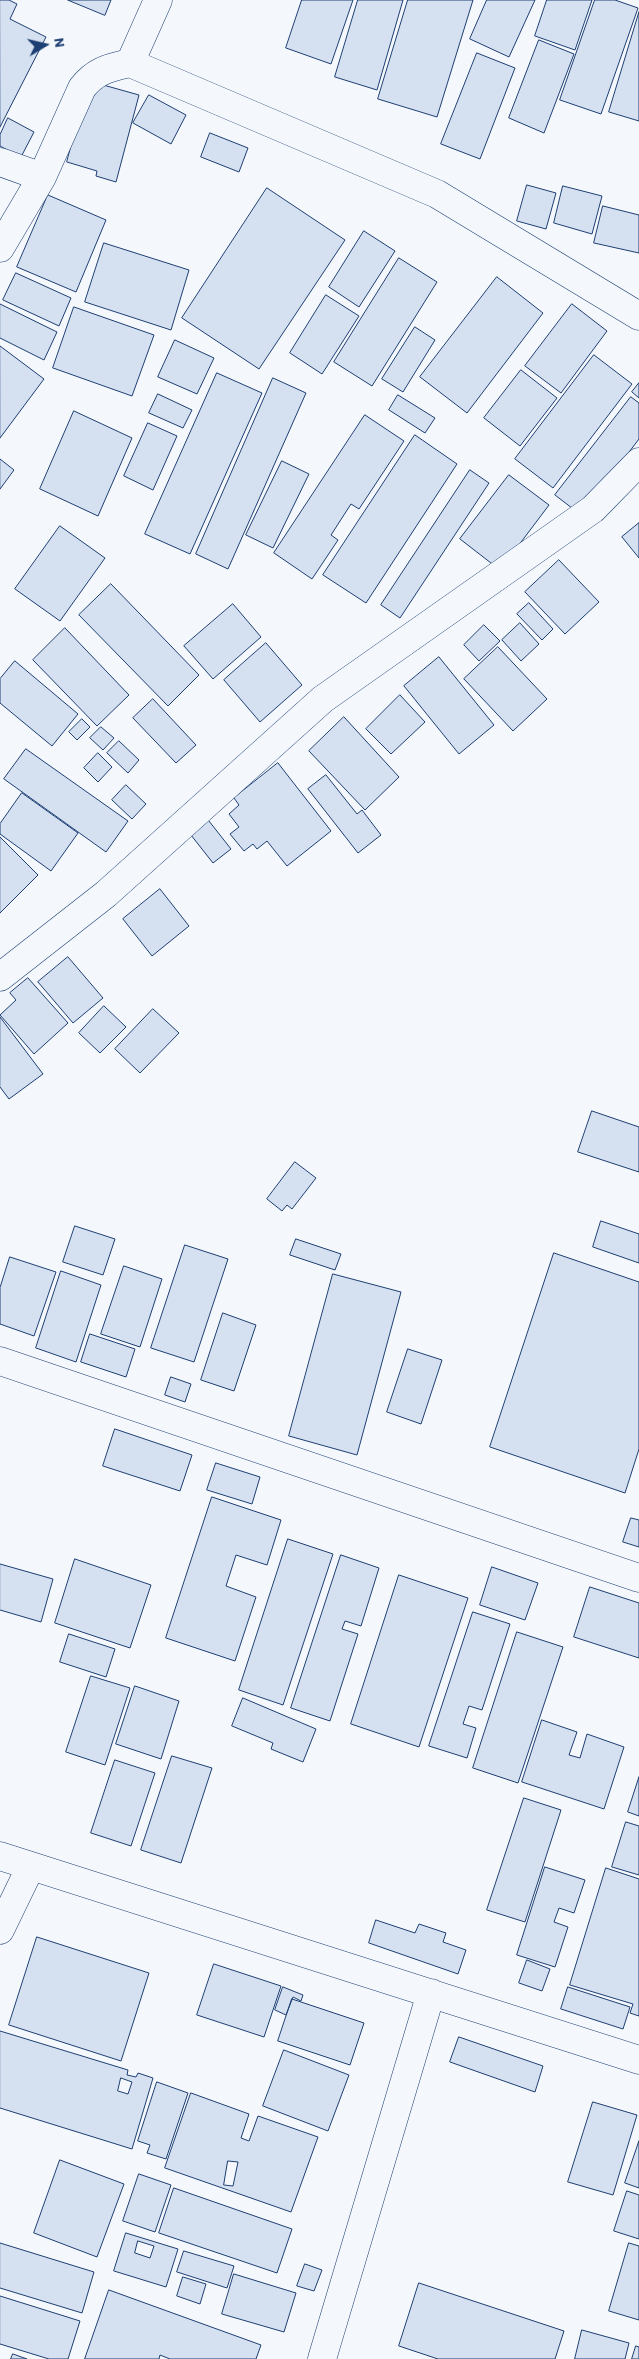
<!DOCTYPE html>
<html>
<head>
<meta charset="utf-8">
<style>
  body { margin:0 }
  #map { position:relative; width:639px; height:2359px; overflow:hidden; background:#f4f7fb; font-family:Barlow,sans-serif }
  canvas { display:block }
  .north { position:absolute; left:20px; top:20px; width:50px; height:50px; -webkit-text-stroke:4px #f4f7fb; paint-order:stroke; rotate:81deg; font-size:14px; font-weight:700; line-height:20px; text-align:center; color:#1d3f73 }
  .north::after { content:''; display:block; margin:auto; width:18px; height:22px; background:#1d3f73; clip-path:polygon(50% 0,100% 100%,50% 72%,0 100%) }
</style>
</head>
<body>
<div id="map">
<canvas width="639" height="2359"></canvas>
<div class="north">N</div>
</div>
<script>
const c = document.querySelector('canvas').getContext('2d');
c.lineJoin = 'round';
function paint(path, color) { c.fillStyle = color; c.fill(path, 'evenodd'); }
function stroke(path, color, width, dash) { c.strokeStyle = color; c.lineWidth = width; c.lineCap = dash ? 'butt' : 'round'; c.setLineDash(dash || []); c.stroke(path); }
const building = new Path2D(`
  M 0,0 L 9,0 L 17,4 L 10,19 L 46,37 L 0,127 Z
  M 68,0 L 111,0 L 105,15 Z
  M 302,0 L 353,0 L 331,64 L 286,48 Z
  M 358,0 L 403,0 L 377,90 L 335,77 Z
  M 408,0 L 473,0 L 437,117 L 378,99 Z
  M 487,0 L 535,0 L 509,57 L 470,39 Z
  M 547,0 L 592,0 L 575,50 L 535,36 Z
  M 595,0 L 615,0 L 638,8 L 601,114 L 560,100 Z
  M 639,12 L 639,121 L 609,112 Z
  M 539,40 L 574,54 L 544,133 L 509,118 Z
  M 477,53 L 515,68 L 480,159 L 441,144 Z
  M 89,81 L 139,95 L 116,182 L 96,176 L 97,171 L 67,162 Z
  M 149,95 L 186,115 L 171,144 L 133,123 Z
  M 8,118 L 34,132 L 21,157 L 0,146 L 0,135 Z
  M 210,133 L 248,148 L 239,172 L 201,157 Z
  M 527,185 L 556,193 L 546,229 L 517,221 Z
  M 563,186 L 602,196 L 592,234 L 554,223 Z
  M 267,188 L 345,240 L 259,369 L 182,318 Z
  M 48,195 L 106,220 L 76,292 L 17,267 Z
  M 603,206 L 639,215 L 639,253 L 594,243 Z
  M 364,231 L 395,251 L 359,307 L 329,287 Z
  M 104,243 L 189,270 L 171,330 L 85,302 Z
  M 399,258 L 437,282 L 372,386 L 334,362 Z
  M 16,273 L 71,298 L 59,326 L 3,300 Z
  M 497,277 L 543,313 L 467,413 L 420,377 Z
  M 326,295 L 359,316 L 322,374 L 290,353 Z
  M 0,304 L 57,332 L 44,360 L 0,338 Z
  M 572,304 L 607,331 L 561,393 L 525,366 Z
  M 74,307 L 154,335 L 132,396 L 53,368 Z
  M 415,327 L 435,340 L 403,392 L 382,379 Z
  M 175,340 L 214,358 L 197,394 L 158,377 Z
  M 0,346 L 44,379 L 0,438 Z
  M 594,355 L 632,384 L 553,488 L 515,459 Z
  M 521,370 L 557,398 L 520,446 L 484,418 Z
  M 217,373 L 262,393 L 190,554 L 145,534 Z
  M 273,378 L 306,393 L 228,569 L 196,554 Z
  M 639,383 L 639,398 L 632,392 Z
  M 158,394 L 192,410 L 183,428 L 149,413 Z
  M 398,395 L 435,418 L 425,433 L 389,410 Z
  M 631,397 L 639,403 L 639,439 L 581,515 L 555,495 Z
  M 74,411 L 132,438 L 98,516 L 40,489 Z
  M 365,415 L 404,441 L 359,509 L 351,504 L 331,535 L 338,540 L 312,579 L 274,553 Z
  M 148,423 L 177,436 L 153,490 L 124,476 Z
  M 415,435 L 457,464 L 366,603 L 323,575 Z
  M 0,459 L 14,470 L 0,489 Z
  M 282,461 L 309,474 L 273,548 L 246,535 Z
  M 470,470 L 489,483 L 400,618 L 381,605 Z
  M 509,475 L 549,505 L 500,570 L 460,539 Z
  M 639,523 L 639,558 L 622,537 Z
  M 60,526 L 105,558 L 60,621 L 15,589 Z
  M 559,560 L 599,602 L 565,634 L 525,592 Z
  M 111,584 L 199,675 L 168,706 L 79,615 Z
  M 529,603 L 553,629 L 542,640 L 517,614 Z
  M 233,604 L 261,637 L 213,679 L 184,646 Z
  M 520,623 L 539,644 L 521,661 L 502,640 Z
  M 484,625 L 500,641 L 479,661 L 464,645 Z
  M 65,628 L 129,695 L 97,726 L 33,660 Z
  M 266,643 L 302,685 L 260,722 L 224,680 Z
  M 498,647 L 547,699 L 513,731 L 464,679 Z
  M 439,657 L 494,725 L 459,754 L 404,686 Z
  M 15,661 L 78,714 L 52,746 L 0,703 L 0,679 Z
  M 400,695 L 425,722 L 391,754 L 366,729 Z
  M 153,699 L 196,745 L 176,763 L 133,718 Z
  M 344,717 L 399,777 L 365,810 L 309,751 Z
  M 82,719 L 90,727 L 77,740 L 69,732 Z
  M 101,727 L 114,738 L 103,750 L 90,738 Z
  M 119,741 L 139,760 L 128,773 L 107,753 Z
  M 26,749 L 128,821 L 106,852 L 4,779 Z
  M 98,753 L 112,767 L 98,782 L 84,768 Z
  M 278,763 L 331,831 L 287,866 L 267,841 L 257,849 L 253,844 L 244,851 L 230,834 L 239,827 L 229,814 L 239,805 L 234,798 Z
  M 326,775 L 357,814 L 362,810 L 381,835 L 358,853 L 308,789 Z
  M 126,785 L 146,804 L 132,819 L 112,800 Z
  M 22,793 L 78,833 L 51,871 L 0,834 L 0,824 Z
  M 205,816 L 231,849 L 213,863 L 187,830 Z
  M 0,837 L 38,875 L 0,913 Z
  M 160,889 L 189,926 L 152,956 L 123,919 Z
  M 68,957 L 103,998 L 73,1023 L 38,982 Z
  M 28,978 L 68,1023 L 34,1054 L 0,1015 L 16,1000 L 10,993 Z
  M 104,1006 L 126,1027 L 100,1053 L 79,1033 Z
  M 153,1009 L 179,1033 L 140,1073 L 115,1049 Z
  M 0,1017 L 43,1074 L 9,1099 L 0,1087 Z
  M 592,1111 L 639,1127 L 639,1172 L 578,1152 Z
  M 295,1162 L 316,1178 L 292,1209 L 287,1205 L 282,1211 L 267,1199 Z
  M 601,1221 L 639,1234 L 639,1263 L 593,1247 Z
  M 75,1226 L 115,1239 L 103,1275 L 63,1262 Z
  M 296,1239 L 341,1254 L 335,1270 L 290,1255 Z
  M 185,1245 L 228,1259 L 194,1362 L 151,1348 Z
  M 554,1253 L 639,1282 L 639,1449 L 625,1493 L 490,1447 Z
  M 10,1257 L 56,1272 L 34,1336 L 0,1324 L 0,1288 Z
  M 124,1266 L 162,1279 L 140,1347 L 101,1334 Z
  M 61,1271 L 101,1285 L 76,1362 L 36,1348 Z
  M 333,1274 L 401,1292 L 357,1455 L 289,1436 Z
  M 223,1313 L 256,1325 L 234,1391 L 201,1380 Z
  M 90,1334 L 135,1349 L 126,1377 L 81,1362 Z
  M 408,1349 L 442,1360 L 421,1424 L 387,1412 Z
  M 171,1377 L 191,1384 L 185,1402 L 165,1395 Z
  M 115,1429 L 192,1455 L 180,1491 L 103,1466 Z
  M 216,1463 L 260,1477 L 252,1504 L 207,1490 Z
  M 212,1497 L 281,1520 L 267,1565 L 236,1555 L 226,1586 L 256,1597 L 235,1661 L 166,1638 Z
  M 631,1518 L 639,1520 L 639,1547 L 623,1542 Z
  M 288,1539 L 333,1554 L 283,1705 L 239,1690 Z
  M 341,1555 L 379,1568 L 361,1626 L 345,1621 L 342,1629 L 358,1634 L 330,1721 L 291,1708 Z
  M 75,1559 L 151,1585 L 130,1648 L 55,1623 Z
  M 0,1564 L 53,1579 L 41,1622 L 0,1610 Z
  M 492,1567 L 538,1583 L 525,1620 L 480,1605 Z
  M 399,1575 L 468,1598 L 419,1747 L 351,1724 Z
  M 590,1587 L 639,1603 L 639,1658 L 574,1637 Z
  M 473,1612 L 510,1624 L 482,1710 L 469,1706 L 463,1724 L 476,1728 L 467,1758 L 429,1746 Z
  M 517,1632 L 563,1647 L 518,1783 L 473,1768 Z
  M 69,1634 L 115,1649 L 106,1677 L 60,1662 Z
  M 91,1676 L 130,1688 L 105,1765 L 66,1752 Z
  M 135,1686 L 179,1701 L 161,1759 L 116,1744 Z
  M 243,1698 L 316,1729 L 303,1762 L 271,1749 L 273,1743 L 232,1726 Z
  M 542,1720 L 577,1732 L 569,1755 L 580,1758 L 587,1734 L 624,1747 L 604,1809 L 522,1782 Z
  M 172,1756 L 212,1768 L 181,1863 L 141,1850 Z
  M 115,1760 L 155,1773 L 131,1846 L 91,1833 Z
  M 639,1777 L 639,1816 L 628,1812 Z
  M 524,1798 L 561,1810 L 525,1922 L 487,1910 Z
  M 626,1822 L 639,1826 L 639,1875 L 612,1867 Z
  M 545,1867 L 585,1880 L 574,1913 L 559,1908 L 554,1922 L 568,1927 L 555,1967 L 517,1955 Z
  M 606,1868 L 639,1879 L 639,2016 L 630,2013 L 633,2004 L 570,1985 Z
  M 376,1920 L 415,1933 L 419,1924 L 446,1933 L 443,1942 L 466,1950 L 458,1974 L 369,1943 Z
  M 37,1937 L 149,1973 L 121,2061 L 9,2025 Z
  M 527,1960 L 550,1969 L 542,1991 L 519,1983 Z
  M 214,1964 L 281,1986 L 264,2037 L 197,2015 Z
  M 283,1987 L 303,1995 L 301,2001 L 293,1997 L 286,2015 L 275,2010 Z
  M 568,1987 L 630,2007 L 623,2029 L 561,2009 Z
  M 292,1999 L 364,2023 L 350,2065 L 278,2041 Z
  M 0,2031 L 128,2070 L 127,2075 L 136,2077 L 138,2073 L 153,2078 L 132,2149 L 0,2108 ZM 121,2078 L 132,2082 L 128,2094 L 118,2091 Z
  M 459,2037 L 543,2066 L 535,2092 L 450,2062 Z
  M 284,2050 L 349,2075 L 328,2131 L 263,2106 Z
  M 157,2082 L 188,2093 L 166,2159 L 147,2153 L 150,2145 L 138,2141 Z
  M 191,2093 L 249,2114 L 241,2138 L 249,2141 L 258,2116 L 318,2137 L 291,2212 L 165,2168 ZM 228,2161 L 238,2162 L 233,2186 L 224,2185 Z
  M 593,2102 L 637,2115 L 613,2195 L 568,2182 Z
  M 639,2141 L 639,2188 L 625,2183 Z
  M 60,2160 L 124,2184 L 97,2257 L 34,2233 Z
  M 139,2174 L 171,2185 L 155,2232 L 123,2221 Z
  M 174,2188 L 292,2229 L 277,2273 L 159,2233 Z
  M 627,2191 L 639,2195 L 639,2239 L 614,2231 Z
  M 126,2233 L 178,2249 L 166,2287 L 114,2271 ZM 138,2241 L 154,2246 L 150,2258 L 135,2253 Z
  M 0,2243 L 94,2272 L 82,2313 L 0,2288 Z
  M 629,2243 L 639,2246 L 639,2320 L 609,2311 Z
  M 184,2251 L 234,2266 L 227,2288 L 177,2272 Z
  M 305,2264 L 322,2270 L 314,2291 L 297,2286 Z
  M 234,2274 L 296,2293 L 284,2332 L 222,2314 Z
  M 183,2277 L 206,2284 L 200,2304 L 177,2296 Z
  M 419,2283 L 564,2331 L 555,2359 L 438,2359 L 399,2346 Z
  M 109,2290 L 261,2345 L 256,2359 L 170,2359 L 160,2355 L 159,2359 L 85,2359 Z
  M 0,2296 L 80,2321 L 68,2359 L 49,2359 L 0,2344 Z
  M 582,2330 L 629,2343 L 625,2359 L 575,2359 Z
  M 636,2346 L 639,2347 L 639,2359 L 632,2359 Z
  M 13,2354 L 27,2359 L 11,2359 Z`);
const street = new Path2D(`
  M 130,63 L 158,0
  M 0,162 L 42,177
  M 0,248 L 42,177 L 82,88 C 96,70 109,68 130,63 L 437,194 L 639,316
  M 0,977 L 106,894 L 323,699 L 593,509 L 639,462
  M 0,1856 L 639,2060
  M 0,1930 L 31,1866
  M 322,2359 L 431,1993`);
const secondary = new Path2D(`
  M 0,1361 L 639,1578`);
paint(building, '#d5e0f0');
stroke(building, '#1d3f73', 1);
stroke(street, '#1d3f73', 29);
stroke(secondary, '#1d3f73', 29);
stroke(street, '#f4f7fb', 28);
stroke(secondary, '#f4f7fb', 28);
</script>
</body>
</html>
